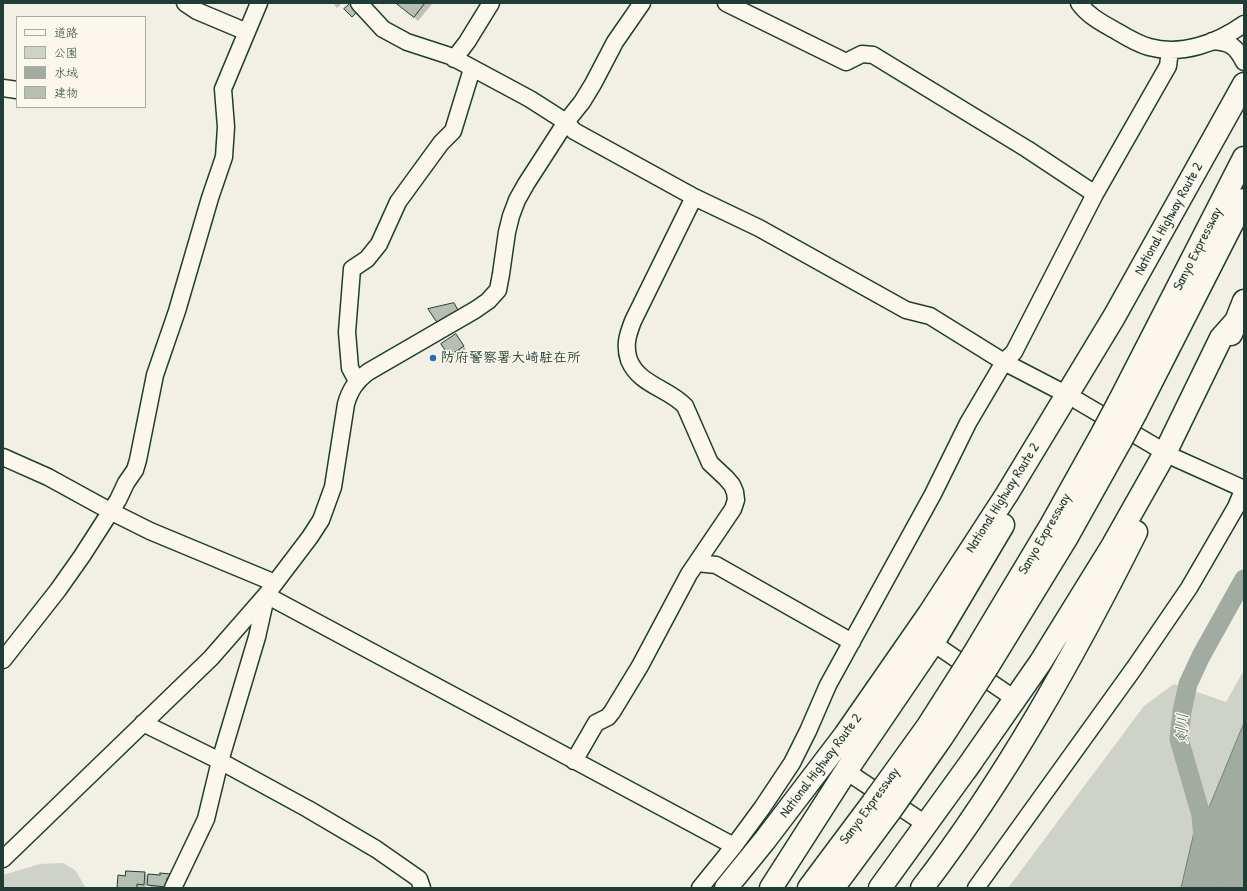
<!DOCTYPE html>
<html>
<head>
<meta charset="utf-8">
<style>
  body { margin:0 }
  #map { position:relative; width:1247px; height:891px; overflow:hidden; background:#f2f0e5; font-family:"Patrick Hand","Klee One",sans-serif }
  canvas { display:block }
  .frame { position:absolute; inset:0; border:4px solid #1f3d34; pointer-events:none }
  .legend { position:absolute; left:16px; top:16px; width:130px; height:92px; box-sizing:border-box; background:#fbf7ec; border:1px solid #a3ada2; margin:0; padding:5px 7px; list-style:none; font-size:12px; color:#1f3d34 }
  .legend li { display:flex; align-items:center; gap:8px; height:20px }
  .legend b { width:20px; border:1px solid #a3ada2 }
</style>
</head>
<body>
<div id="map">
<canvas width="1247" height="891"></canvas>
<div class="frame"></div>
<ul class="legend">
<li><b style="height:5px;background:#fbf7ec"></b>道路</li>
<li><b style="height:11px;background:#cfd2c8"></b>公園</li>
<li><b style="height:11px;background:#a2aba1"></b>水域</li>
<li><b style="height:11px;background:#b7beb3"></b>建物</li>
</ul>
</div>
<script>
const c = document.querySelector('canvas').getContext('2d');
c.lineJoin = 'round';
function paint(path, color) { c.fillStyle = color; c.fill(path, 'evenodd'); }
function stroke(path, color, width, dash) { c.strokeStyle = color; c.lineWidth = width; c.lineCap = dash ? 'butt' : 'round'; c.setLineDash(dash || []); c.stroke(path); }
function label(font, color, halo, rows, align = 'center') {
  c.font = font + ' "Patrick Hand","Klee One",sans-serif'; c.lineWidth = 3; c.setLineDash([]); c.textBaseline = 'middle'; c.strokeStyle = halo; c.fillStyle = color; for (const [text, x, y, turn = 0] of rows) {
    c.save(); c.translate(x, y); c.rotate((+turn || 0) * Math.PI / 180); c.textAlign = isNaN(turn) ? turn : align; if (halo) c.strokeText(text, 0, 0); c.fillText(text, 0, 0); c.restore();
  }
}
const green = new Path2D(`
  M 1244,670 L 1244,723 L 1210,805 L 1195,828 L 1181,888 L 1008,888 L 1144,706 L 1174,684 L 1226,702 Z
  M 63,863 L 75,870 L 86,888 L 3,888 L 3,875 L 40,864 Z`);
const water = new Path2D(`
  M 1244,723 L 1244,888 L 1181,888 L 1195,828 L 1210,805 Z`);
const shadow = new Path2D(`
  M 333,3 L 342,3 L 337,8 Z
  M 397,3 L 431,3 L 432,4 L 418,21 Z
  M 456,335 L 466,349 L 453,358 L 450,355 Z
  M 965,755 L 983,768 L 975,779 L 958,768 Z
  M 145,873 L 149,878 L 173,877 L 169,888 L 151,888 L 147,883 L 146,887 L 118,888 L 126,877 Z`);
const river = new Path2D(`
  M 1207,888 L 1201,815 L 1179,739 L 1182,711 L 1188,684 L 1201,656 L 1244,579`);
const building = new Path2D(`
  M 351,3 L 359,10 L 352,17 L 344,9 Z
  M 396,3 L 425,3 L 414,17 Z
  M 454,303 L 459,312 L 438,324 L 428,309 Z
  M 456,334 L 464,346 L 449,356 L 441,344 Z
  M 126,871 L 145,872 L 144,885 L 137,884 L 137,888 L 117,888 L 118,875 L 125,876 Z
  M 160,873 L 171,874 L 170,878 L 167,878 L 166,887 L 147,885 L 148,874 L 160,875 Z`);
const path = new Path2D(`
  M 41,4 L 41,3`);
const minor = new Path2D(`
  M 185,3 L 197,11 L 247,32
  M 359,3 L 383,29 L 407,42 L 450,56 L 530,99 L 566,122 L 574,131 L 694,197 L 759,228 L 906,310 L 930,316 L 1004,362 L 1058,390
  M 726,3 L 846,62 L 862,54 L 873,55 L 1027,149 L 1095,194
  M 1079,3 C 1089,17 1104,24 1118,32 C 1128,38 1138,44 1149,47 C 1182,56 1217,43 1244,24
  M 1212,41 C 1230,42 1236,46 1244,62
  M 454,59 L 467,42 L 491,3
  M 3,88 L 17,90
  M 357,381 L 350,368 L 347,332 L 352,269 L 367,259 L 379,244 L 398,202 L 441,143 L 453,131 L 472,69
  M 1078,401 L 1173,457 L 1244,489
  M 3,457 L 48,477 L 110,511 L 150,531 L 275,583
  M 697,563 L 716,565 L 852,642
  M 266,595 L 734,846
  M 933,643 L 1015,699
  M 3,660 L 58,590 L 82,556 L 118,500 L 126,483 L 135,470 L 138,460 L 155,375 L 177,311 L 210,198 L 224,157 L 226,127 L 223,89 L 259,3
  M 143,723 L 220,761 L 308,809 L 376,849 L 419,879 L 422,888
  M 574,761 L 596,723 L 608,717 L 612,712 L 640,666 L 689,574 L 733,509 L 736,500 L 735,492 L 732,485 L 726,478 L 710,463 L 685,406 C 668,388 639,385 629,360 C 624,345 628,334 633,321 L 694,197
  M 846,771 L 927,825
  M 3,859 L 211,658 L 266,595 L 310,537 L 321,520 L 333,487 L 346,404 C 350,390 356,381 368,372 L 475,310 L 488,301 L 498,290 L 501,274 L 507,232 L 511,216 L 517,200 L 526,184 L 566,122 L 582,102 L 593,84 L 615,42 L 642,3
  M 173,888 L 206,819 L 220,761 L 257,637 L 266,597
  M 700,888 L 734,846 L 762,808 L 792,763 L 808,731 L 828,685 L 933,494 L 968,423 L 1004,362 L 1014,352 L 1095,194 L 1168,66 L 1170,50
  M 976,888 L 1135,667 L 1189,588 L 1236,507 L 1244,488`);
const highway = new Path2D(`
  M 1231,334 L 1244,301
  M 1119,402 L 1244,158
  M 1136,412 L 1244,200
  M 972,657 L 1050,527 L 1103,432
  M 988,666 L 1067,537 L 1120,442
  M 726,888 L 765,840 L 845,735 L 929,614 L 1007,494 L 1114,317 L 1244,84
  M 771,888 L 846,771 L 933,643 L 1003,525
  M 809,888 L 874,801
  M 833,888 L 890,811
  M 880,888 L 969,765 L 1040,663 L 1113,545 L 1165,453 L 1221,338 L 1237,320
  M 922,888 C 1006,778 1074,656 1136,532`);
const highwayBridge = new Path2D(`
  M 1103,432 L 1119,402
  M 1120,442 L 1136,412
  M 874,801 L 928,726 L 972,657
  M 890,811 L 942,737 L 988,666`);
const markers = [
  [433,358,4,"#1f6fb2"]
];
const streetNames = [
  ["National Highway Route 2",1169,219,-61],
  ["Sanyo Expressway",1198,249,-63],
  ["National Highway Route 2",1003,498,-58],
  ["Sanyo Expressway",1045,534,-60],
  ["National Highway Route 2",821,766,-53],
  ["Sanyo Expressway",870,806,-54]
];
const poiNames = [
  ["防府警察署大崎駐在所",441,358]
];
const waterNames = [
  ["剣川",1183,728,-88]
];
paint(green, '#cfd2c8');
paint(water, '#a2aba1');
stroke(water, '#6e7f75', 1);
paint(shadow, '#0003');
stroke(river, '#a2aba1', 19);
paint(building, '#b7beb3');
stroke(building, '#1f3d34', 1);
stroke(minor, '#1f3d34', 19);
stroke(highway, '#1f3d34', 25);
stroke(path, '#1f3d34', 2, [4, 3]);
stroke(minor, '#fbf7ec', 16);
stroke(highway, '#fbf7ec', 22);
stroke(highwayBridge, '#1f3d34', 25, []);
stroke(highwayBridge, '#fbf7ec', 22);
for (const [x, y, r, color] of markers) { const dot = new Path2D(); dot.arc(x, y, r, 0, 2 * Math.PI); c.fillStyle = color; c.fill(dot); stroke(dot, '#fbf7ec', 1.5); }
label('14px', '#1f3d34', '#fbf7ec', streetNames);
label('bold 14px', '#1f3d34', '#fbf7ec', poiNames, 'left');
label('italic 15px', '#465e55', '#fbf7ec', waterNames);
</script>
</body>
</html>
